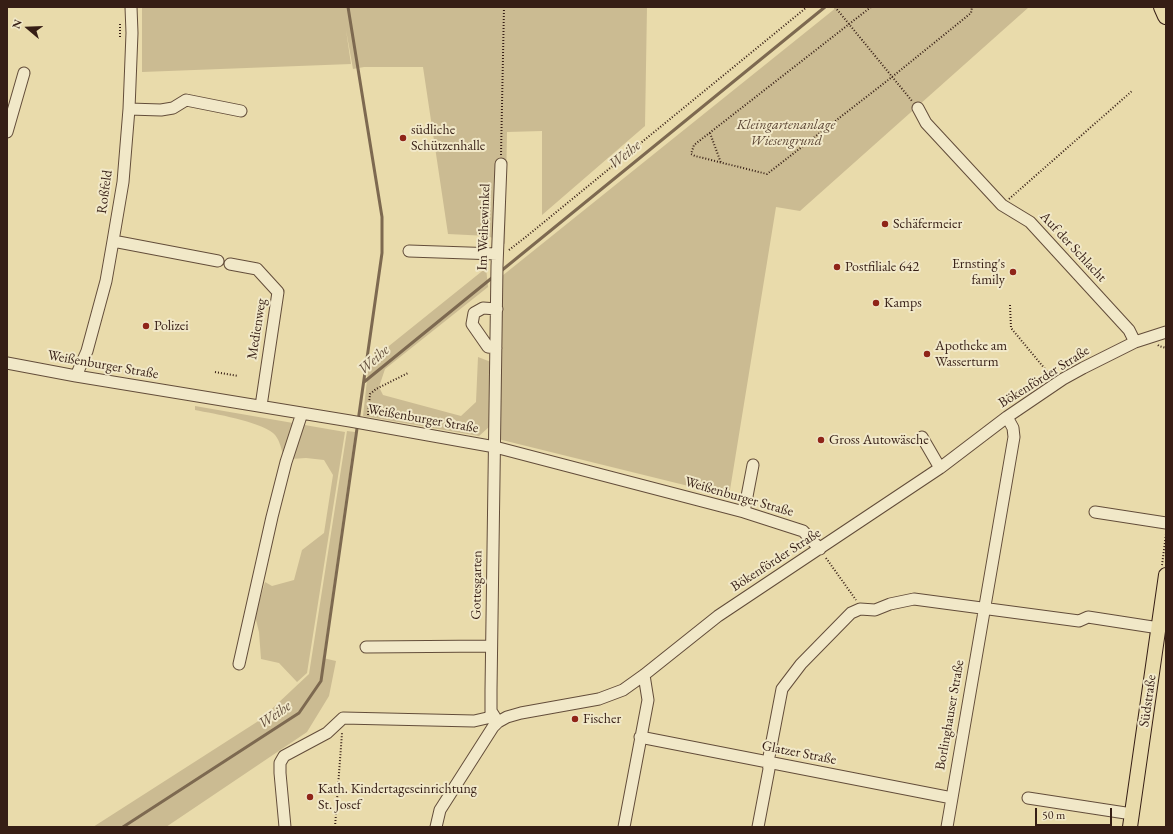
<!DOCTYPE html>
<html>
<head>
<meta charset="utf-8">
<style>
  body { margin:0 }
  #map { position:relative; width:1173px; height:834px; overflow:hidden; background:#e9dbab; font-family:"EB Garamond",serif }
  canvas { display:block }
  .frame { position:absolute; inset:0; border:8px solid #361e15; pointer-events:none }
  .north { position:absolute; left:8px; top:8px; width:40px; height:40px; -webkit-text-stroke:3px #f1e8c8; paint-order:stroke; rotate:289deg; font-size:11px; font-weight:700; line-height:16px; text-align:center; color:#361e15 }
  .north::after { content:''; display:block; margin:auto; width:14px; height:18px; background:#361e15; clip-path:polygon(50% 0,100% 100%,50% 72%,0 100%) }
  .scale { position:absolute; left:1035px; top:808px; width:77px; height:18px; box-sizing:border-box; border:2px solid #361e15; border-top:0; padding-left:5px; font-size:12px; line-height:14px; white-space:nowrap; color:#361e15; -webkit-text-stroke:3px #f1e8c8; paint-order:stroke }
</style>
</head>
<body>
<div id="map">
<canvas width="1173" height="834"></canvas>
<div class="frame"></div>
<div class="north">N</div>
<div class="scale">50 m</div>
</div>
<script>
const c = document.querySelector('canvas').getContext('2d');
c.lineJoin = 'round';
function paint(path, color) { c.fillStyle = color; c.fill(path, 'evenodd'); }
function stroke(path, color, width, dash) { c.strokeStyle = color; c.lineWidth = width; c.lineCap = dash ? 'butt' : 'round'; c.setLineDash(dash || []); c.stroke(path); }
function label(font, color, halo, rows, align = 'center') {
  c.font = font + ' "EB Garamond",serif'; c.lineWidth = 4; c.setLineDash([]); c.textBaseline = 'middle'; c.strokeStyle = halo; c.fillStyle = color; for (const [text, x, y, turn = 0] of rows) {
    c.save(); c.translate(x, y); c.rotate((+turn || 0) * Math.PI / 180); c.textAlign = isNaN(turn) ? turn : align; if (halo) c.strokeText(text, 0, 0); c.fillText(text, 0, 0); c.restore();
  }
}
const green = new Path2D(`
  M 142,7 L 647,7 L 645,126 L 542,215 L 542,131 L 507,132 L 505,244 L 488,236 L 448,234 L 423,67 L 364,67 L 353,69 L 346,30 L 351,64 L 142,72 Z
  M 837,7 L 1029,7 L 800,211 L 776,207 L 729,496 L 498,439 L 502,276 Z
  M 486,268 L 488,287 L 385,369 L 379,387 L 383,395 L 461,416 L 476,402 L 478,357 L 491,362 L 489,427 L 479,436 L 363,416 L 369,362 Z
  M 195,406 L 345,432 L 307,673 L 297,682 L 279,663 L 261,659 L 259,632 L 255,616 L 265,582 L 272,586 L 294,580 L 302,550 L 324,533 L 333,475 L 324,460 L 306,458 L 291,459 L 283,455 C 281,447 279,438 273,433 C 258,421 215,414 195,410 Z
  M 347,431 L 355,432 L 323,658 L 336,661 L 329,696 L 307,732 L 166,827 L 93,827 L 260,720 L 309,674 Z`);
const stream = new Path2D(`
  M 501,271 L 825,7
  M 364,382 L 493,277
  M 123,827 L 299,713 L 321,681 L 382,253 L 382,217 L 348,7`);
const path = new Path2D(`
  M 835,7 L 912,101
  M 871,7 L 694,145 L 691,154 L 695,156 L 767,174 L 892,77 L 971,13 L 972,7
  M 120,24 L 120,38
  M 710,133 L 721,163
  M 501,155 L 504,7
  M 1009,199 L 1132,91
  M 509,250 L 527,236 L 807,7
  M 1010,305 L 1011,328 L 1050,375
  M 1158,345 L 1159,346 L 1166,348
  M 215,372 L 238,376
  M 368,415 L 370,394 L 376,389 L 408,373
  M 826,558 L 856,600
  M 1162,565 L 1166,534
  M 335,827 L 342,733`);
const minor = new Path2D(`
  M 918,108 L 926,123 L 1002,205 L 1030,222 L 1129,330 L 1135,342
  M 129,109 L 161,110 L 173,108 L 186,100 L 241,111
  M 7,132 L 24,73
  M 113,241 L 218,261
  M 409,251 L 497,254
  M 230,264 L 257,269 L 278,292 L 261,406
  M 496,348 L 488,347 L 472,324 L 474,313 L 483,308 L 497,309
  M 7,363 L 76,376 L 350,421 L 495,447 L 744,512 L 803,531 L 820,549
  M 76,376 L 87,351 L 106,281 L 113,241 L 123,182 L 129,109 L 132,33 L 131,7
  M 922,437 L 940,468
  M 744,512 L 753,465
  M 1095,512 L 1166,523
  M 366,647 L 491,646
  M 239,664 L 272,517 L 286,462 L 302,413
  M 498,722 L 491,711 L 491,690 L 497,266 L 501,164
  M 640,737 L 952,798
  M 1028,798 L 1132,814
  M 285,827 L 280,773 L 280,763 L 284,756 L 327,733 L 343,718 L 474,721 L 487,718 L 493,714
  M 436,827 L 440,810 L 493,727 L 498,722 L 507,717 L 521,713 L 599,699 L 623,690 L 644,675 L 718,616 L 940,468 L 1007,417 L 1063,379 L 1083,368 L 1135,342 L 1166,332
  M 624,827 L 648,700 L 644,675
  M 758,827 L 769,769 L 768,762 L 782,689 L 801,664 L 851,613 L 860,609 L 875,610 L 890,604 L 914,599 L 1079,621 L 1088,617 L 1159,628
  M 947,827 L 1014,437 L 1013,428 L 1007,417`);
const major = new Path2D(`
  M 1130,827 L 1166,575`);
const highway = new Path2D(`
  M 1162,7 L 1166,16`);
const markers = [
  [403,138,4,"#8f2418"],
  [885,224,4,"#8f2418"],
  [837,267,4,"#8f2418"],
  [1013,272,4,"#8f2418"],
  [876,303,4,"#8f2418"],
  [146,326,4,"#8f2418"],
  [927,354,4,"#8f2418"],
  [821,440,4,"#8f2418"],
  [575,719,4,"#8f2418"],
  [310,797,4,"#8f2418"]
];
const parkNames = [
  ["Kleingartenanlage",786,125],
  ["Wiesengrund",786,141]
];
const poiNames = [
  ["südliche",411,130],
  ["Schützenhalle",411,146],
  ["Schäfermeier",893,224],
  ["Ernsting's",1005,264,"right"],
  ["family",1005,280,"right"],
  ["Postfiliale 642",845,267],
  ["Kamps",884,303],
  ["Polizei",154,326],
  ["Apotheke am",935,346],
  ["Wasserturm",935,362],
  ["Gross Autowäsche",829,440],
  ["Fischer",583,719],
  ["Kath. Kindertageseinrichtung",318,789],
  ["St. Josef",318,805]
];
const streetNames = [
  ["Roßfeld",105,192,-82],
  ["Im Weihewinkel",484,227,-88],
  ["Auf der Schlacht",1073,247,47],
  ["Medienweg",257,329,-81],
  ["Weißenburger Straße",103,365,10],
  ["Bökenförder Straße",1044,377,-32],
  ["Weißenburger Straße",423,419,10],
  ["Weißenburger Straße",739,497,16],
  ["Bökenförder Straße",776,560,-33],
  ["Gottesgarten",477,585,-89],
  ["Südstraße",1148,701,-82],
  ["Borlinghauser Straße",950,715,-80],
  ["Glatzer Straße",799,753,11]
];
const waterNames = [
  ["Weihe",625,155,-39],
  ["Weihe",374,360,-42],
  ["Weihe",275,715,-35]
];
paint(green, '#cbbb92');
stroke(stream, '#7d6950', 3);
stroke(minor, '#634d3a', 13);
stroke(major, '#361e15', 16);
stroke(highway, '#361e15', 18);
stroke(path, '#361e15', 2, [1, 2]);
stroke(minor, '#f1e8c8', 11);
stroke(major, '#e9dbab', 14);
stroke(highway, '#e9dbab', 16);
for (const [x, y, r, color] of markers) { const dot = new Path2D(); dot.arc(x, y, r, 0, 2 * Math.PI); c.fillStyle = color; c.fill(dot); stroke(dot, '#f1e8c8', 1.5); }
label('italic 14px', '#5b4534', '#f1e8c8', parkNames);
label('14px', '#361e15', '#f1e8c8', poiNames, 'left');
label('14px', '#361e15', '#f1e8c8', streetNames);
label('italic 15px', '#5f4a38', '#f1e8c8', waterNames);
</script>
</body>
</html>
